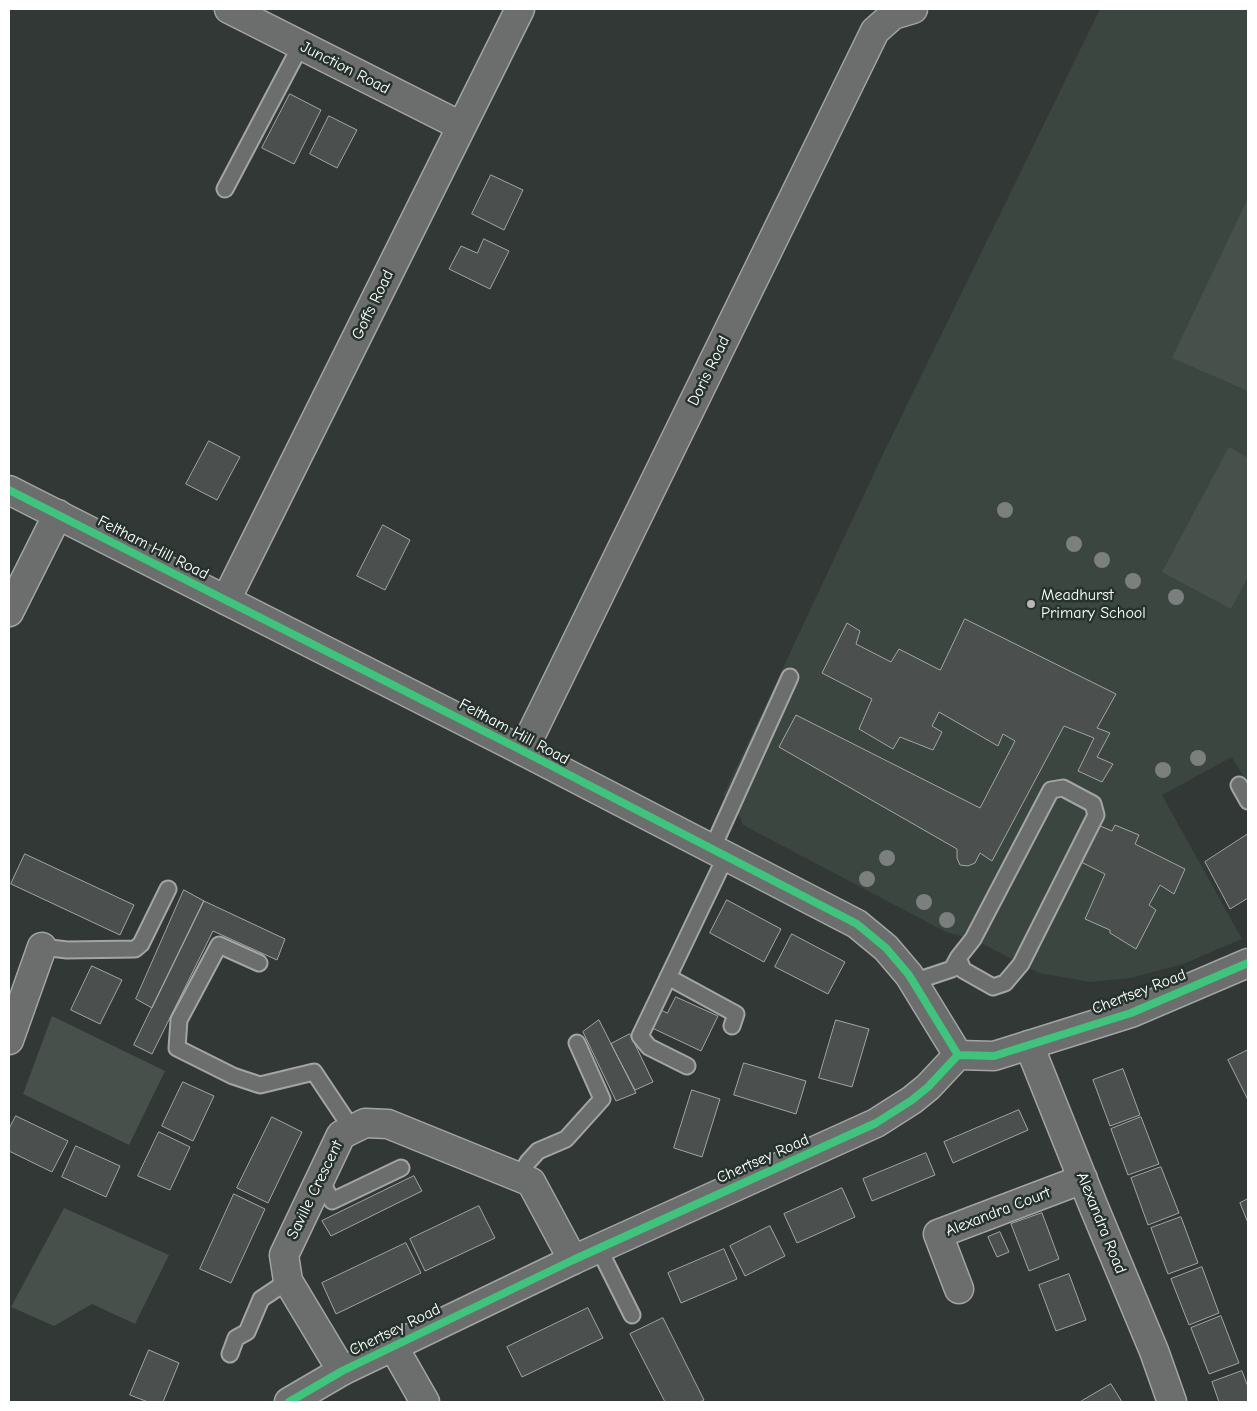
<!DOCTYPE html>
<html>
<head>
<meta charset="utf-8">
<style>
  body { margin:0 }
  #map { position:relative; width:1257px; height:1411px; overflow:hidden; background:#323835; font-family:"Comic Neue",sans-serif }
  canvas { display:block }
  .frame { position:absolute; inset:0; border:10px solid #fff; pointer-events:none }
</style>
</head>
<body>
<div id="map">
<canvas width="1257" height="1411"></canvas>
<div class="frame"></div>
</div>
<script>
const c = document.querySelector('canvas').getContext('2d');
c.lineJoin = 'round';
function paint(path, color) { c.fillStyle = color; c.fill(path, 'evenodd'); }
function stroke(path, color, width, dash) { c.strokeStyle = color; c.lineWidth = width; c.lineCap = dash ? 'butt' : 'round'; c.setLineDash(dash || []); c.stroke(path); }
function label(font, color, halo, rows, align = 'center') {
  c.font = font + ' "Comic Neue",sans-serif'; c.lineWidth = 5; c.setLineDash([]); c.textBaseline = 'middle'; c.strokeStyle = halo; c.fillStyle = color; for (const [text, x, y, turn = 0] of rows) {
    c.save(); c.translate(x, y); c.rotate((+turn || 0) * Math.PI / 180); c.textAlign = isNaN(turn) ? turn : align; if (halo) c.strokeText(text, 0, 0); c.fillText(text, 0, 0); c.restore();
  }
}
const built = new Path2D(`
  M 1100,9 L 1242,9 L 1248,12 L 1248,784 L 1232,757 L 1162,795 L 1242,939 L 1183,964 L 1131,978 L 1090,982 L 1039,973 L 973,939 L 946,932 L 743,825 L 733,802 L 723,796 L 885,450 Z`);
const green = new Path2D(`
  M 1248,198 L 1248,391 L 1172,358 Z
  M 1229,447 L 1248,458 L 1248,577 L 1231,609 L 1162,572 Z
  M 52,1016 L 165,1071 L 129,1145 L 23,1094 Z
  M 64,1208 L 169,1255 L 135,1324 L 92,1304 L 54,1326 L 11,1307 Z`);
const building = new Path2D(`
  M 290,94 L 321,110 L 294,164 L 262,148 Z
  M 329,116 L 357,130 L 337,168 L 310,154 Z
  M 491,175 L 523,190 L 504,230 L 472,214 Z
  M 484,239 L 509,251 L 490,289 L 449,269 L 461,246 L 477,253 Z
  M 209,441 L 240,457 L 217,500 L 186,484 Z
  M 383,525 L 410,540 L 385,590 L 357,576 Z
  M 965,619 L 1116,694 L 1097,728 L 1110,733 L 1097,757 L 1113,764 L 1102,782 L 1078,771 L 1094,738 L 1064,726 L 992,861 L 980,853 L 975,863 L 968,866 L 960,865 L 957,858 L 957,849 L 779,747 L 796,715 L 980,808 L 1015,741 L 1003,734 L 998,746 L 939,712 L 932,726 L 942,732 L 933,750 L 900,737 L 893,749 L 859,729 L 872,699 L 822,673 L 847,623 L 860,631 L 856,644 L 891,662 L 899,649 L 940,670 Z
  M 1098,825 L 1112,831 L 1115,825 L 1139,835 L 1135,844 L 1185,869 L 1174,894 L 1160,885 L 1149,905 L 1156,910 L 1136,949 L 1110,933 L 1110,930 L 1085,919 L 1105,874 L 1079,861 Z
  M 1248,834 L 1248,898 L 1230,909 L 1205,862 Z
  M 25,854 L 134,905 L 120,935 L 11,884 Z
  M 184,890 L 204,901 L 152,1008 L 136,999 Z
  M 727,900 L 781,929 L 764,962 L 710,933 Z
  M 204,901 L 285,939 L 277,960 L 213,931 L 152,1054 L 134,1045 Z
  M 792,934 L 845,962 L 828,994 L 775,967 Z
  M 92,966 L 122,980 L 100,1024 L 71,1010 Z
  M 676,997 L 718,1016 L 701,1051 L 650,1027 L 659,1009 L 667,1013 Z
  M 599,1020 L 636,1093 L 616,1101 L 583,1032 Z
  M 836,1020 L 869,1029 L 852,1087 L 819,1078 Z
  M 630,1034 L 653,1082 L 635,1090 L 611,1044 Z
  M 1248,1050 L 1248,1100 L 1228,1060 Z
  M 744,1063 L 806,1081 L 796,1114 L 734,1095 Z
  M 1123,1069 L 1140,1115 L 1110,1126 L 1093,1080 Z
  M 183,1082 L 214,1096 L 193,1141 L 162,1126 Z
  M 692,1090 L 720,1099 L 702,1157 L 674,1148 Z
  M 1019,1110 L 1028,1130 L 953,1163 L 944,1142 Z
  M 16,1116 L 68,1141 L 52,1172 L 9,1151 L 9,1129 Z
  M 272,1117 L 302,1132 L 268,1203 L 237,1188 Z
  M 1141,1117 L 1159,1164 L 1128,1175 L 1111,1129 Z
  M 159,1132 L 190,1147 L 170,1190 L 138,1176 Z
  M 76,1146 L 120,1166 L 106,1197 L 62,1177 Z
  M 926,1153 L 935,1175 L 872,1201 L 863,1179 Z
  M 1161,1167 L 1179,1213 L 1148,1225 L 1131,1178 Z
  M 414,1176 L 422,1191 L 331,1236 L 322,1221 Z
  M 842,1188 L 855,1217 L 797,1243 L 784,1214 Z
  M 234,1194 L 265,1209 L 231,1283 L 200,1269 Z
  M 1248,1199 L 1248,1223 L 1240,1203 Z
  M 479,1206 L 495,1238 L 425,1271 L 410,1239 Z
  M 1042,1213 L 1059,1259 L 1029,1271 L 1011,1224 Z
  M 1181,1217 L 1198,1263 L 1168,1274 L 1151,1228 Z
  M 770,1226 L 785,1256 L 745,1276 L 730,1246 Z
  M 1000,1232 L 1009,1252 L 997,1257 L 988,1237 Z
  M 406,1243 L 421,1273 L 336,1314 L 322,1283 Z
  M 724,1249 L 737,1279 L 681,1303 L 668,1273 Z
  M 1202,1267 L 1219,1313 L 1189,1325 L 1171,1279 Z
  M 1069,1274 L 1086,1320 L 1056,1331 L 1039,1285 Z
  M 588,1308 L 603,1338 L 522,1377 L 507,1347 Z
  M 1221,1316 L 1239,1363 L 1209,1374 L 1191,1328 Z
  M 663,1318 L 704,1400 L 700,1402 L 665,1402 L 630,1334 Z
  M 149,1350 L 179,1363 L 163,1402 L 148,1402 L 130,1395 Z
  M 1242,1371 L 1248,1387 L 1248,1402 L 1219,1402 L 1212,1382 Z
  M 1111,1384 L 1122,1402 L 1080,1402 Z`);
const lane = new Path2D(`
  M 225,189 L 301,45
  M 1239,785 L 1248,801
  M 712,849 L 790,677
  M 42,947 L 67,950 L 135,949 L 141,944 L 168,889
  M 259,963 L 219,945 L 179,1020 L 177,1048 L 233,1076 L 260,1085 L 314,1072 L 352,1129
  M 668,977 L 736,1014 L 732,1026
  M 913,982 L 952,969 L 958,958 L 973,939 L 1051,790 L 1063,788 L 1093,804 L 1096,815 L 1021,964 L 1005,983 L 993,987 L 963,970 L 958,958
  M 687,1066 L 649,1047 L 640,1036 L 726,856
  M 519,1177 L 528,1162 L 538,1151 L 566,1139 L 602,1099 L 577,1043
  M 320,1179 L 332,1201 L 401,1168
  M 599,1249 L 632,1315
  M 230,1354 L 236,1338 L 247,1332 L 261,1299 L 288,1281`);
const street = new Path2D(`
  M 229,9 L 461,126
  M 226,600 L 520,9
  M 9,612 L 58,514
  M 523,751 L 875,31 L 893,15 L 913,9
  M 9,1040 L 42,947
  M 1029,1045 L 1093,1205 L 1154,1351 L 1172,1402
  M 959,1289 L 938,1234 L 1083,1179
  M 393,1346 L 425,1402
  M 342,1371 L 288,1281 L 284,1255 L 341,1135 L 365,1123 L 388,1124 L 531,1182 L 573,1260`);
const secondary = new Path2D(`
  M 9,490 L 523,751 L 857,924 L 886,948 L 909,975 L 958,1055
  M 289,1402 L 342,1371 L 573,1260 L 876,1123 L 912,1100 L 928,1087 L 958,1055 L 994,1056 L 1131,1013 L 1248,963`);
const cycleway = new Path2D(`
  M 9,490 L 523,751 L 857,924 L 886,948 L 909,975 L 958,1055
  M 289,1402 L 342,1371 L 573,1260 L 876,1123 L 912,1100 L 928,1087 L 958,1055 L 994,1056 L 1131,1013 L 1248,963`);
const trees = [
  [1005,510],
  [1074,544],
  [1102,560],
  [1133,581],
  [1176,597],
  [1198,758],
  [1163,770],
  [887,858],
  [867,879],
  [924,902],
  [947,920]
];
const markers = [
  [1031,604,5,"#b7b9b8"]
];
const streetNames = [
  ["Junction Road",345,68,27],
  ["Goffs Road",373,305,-64],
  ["Doris Road",709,371,-64],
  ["Feltham Hill Road",153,548,27],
  ["Feltham Hill Road",514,732,28],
  ["Chertsey Road",1139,992,-21],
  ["Chertsey Road",763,1159,-24],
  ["Saville Crescent",315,1190,-64],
  ["Alexandra Court",998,1212,-21],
  ["Alexandra Road",1101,1223,68],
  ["Chertsey Road",395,1330,-26]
];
const poiNames = [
  ["Meadhurst",1041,595],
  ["Primary School",1041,613]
];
paint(built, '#3b4640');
paint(green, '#47504b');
paint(building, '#4b4f4d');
stroke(building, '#a3a5a4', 1);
stroke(lane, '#a3a5a4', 19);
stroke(street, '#a3a5a4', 31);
stroke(secondary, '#a3a5a4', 31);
stroke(lane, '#6b6e6d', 15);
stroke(street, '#6b6e6d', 28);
stroke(secondary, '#6b6e6d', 28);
stroke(cycleway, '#40c37c', 8);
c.fillStyle = '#7b807e';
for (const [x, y] of trees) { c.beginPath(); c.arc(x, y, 8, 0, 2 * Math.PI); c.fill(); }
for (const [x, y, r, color] of markers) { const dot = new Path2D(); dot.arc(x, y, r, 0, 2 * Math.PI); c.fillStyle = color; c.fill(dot); stroke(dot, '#26332d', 2); }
label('16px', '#fff', '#26332d', streetNames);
label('16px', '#fff', '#26332d', poiNames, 'left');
</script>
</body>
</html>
